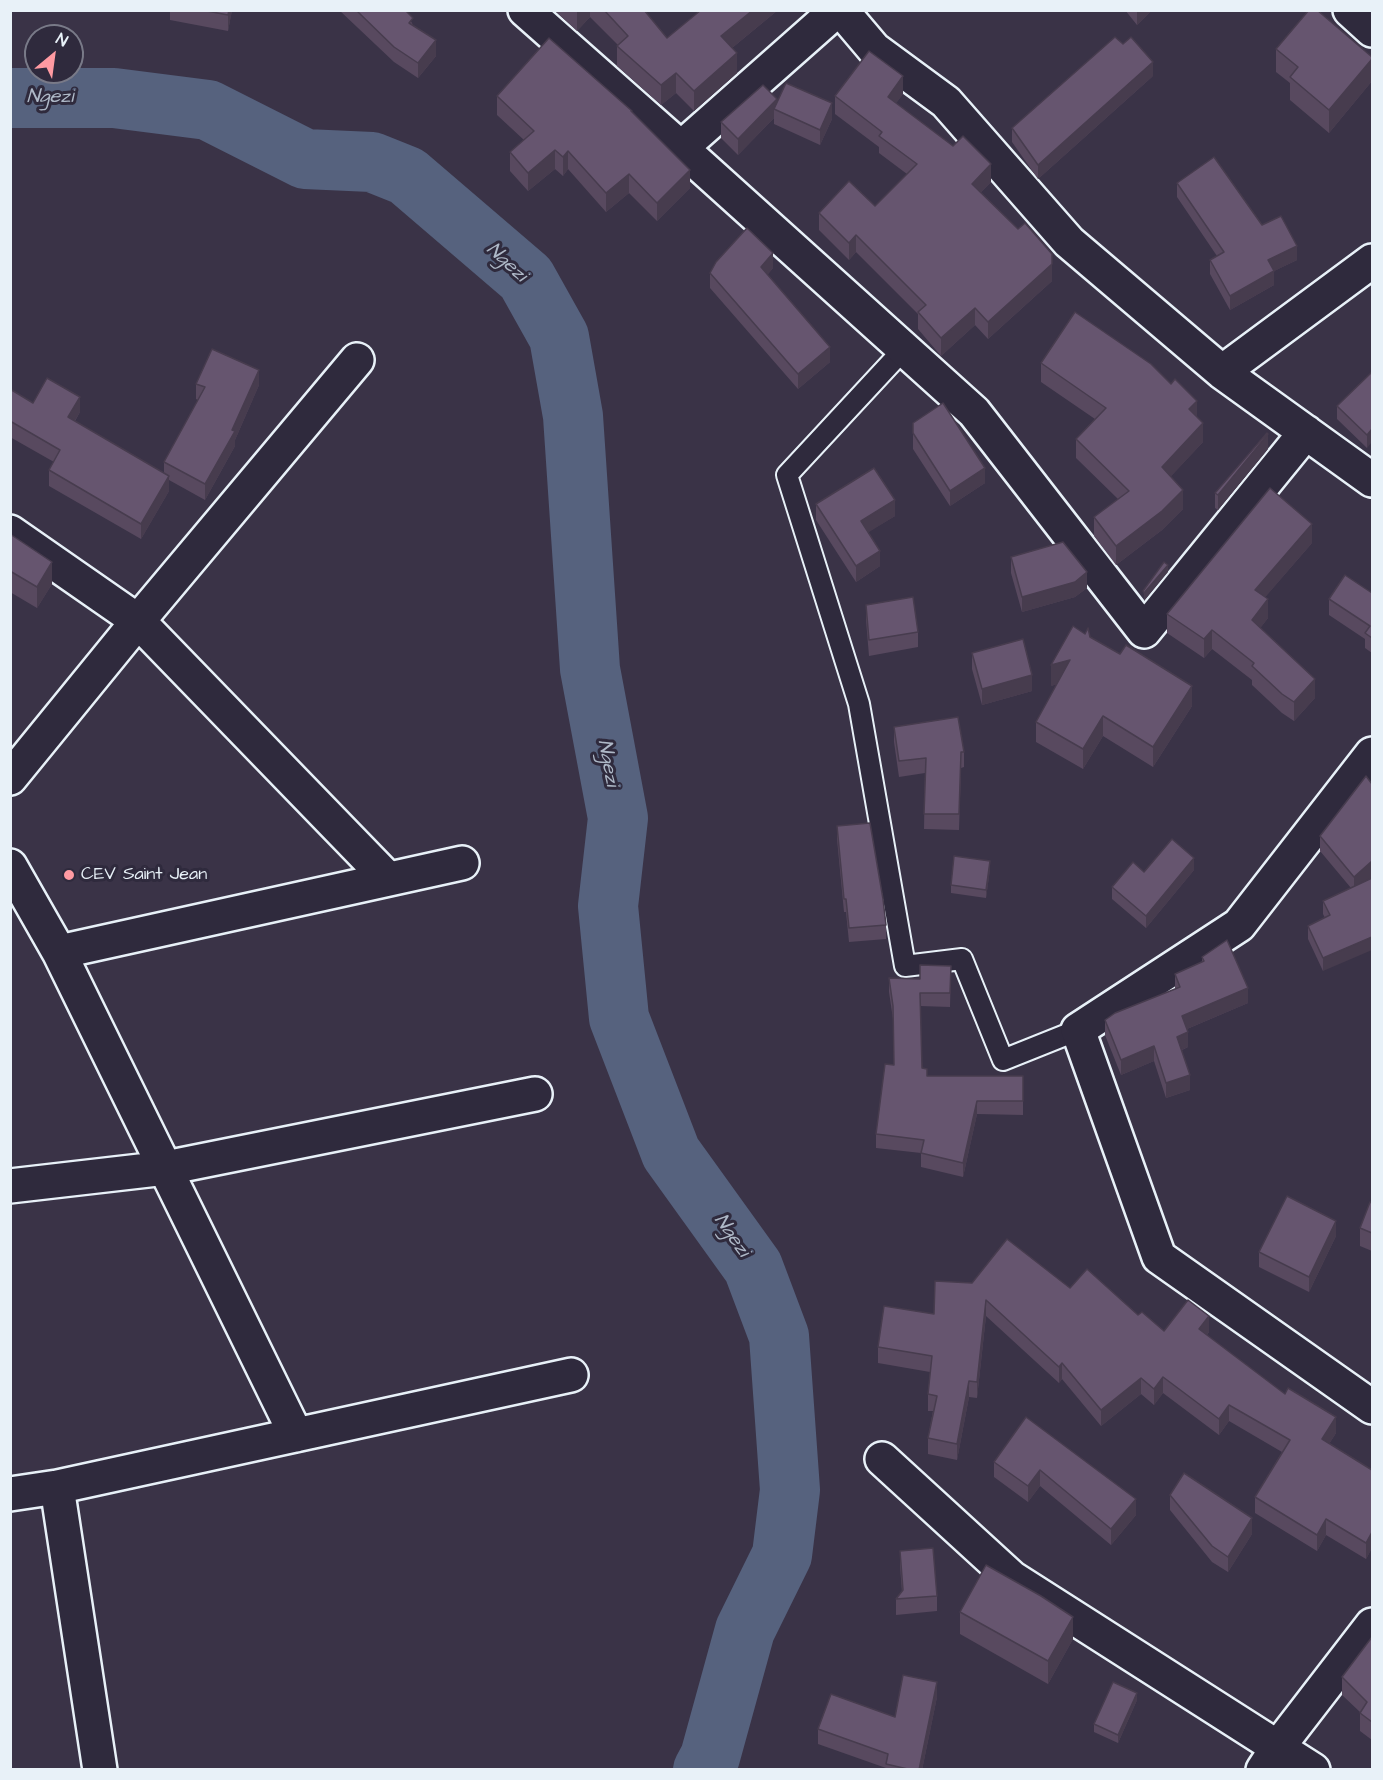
<!DOCTYPE html>
<html>
<head>
<meta charset="utf-8">
<style>
  body { margin:0 }
  #map { position:relative; width:1383px; height:1780px; overflow:hidden; background:#3a3347; font-family:"Architects Daughter",sans-serif }
  canvas { display:block }
  .frame { position:absolute; inset:0; border:12px solid #e8f1f8; pointer-events:none }
  .north { position:absolute; left:24px; top:24px; width:60px; height:60px; box-sizing:border-box; background:#2f2a3d; border:2px solid #797a88; border-radius:50%; rotate:29deg; font-size:16px; font-weight:700; line-height:24px; text-align:center; color:#e8f1f8 }
  .north::after { content:''; display:block; margin:auto; width:21px; height:27px; background:#ff9aa2; clip-path:polygon(50% 0,100% 100%,50% 72%,0 100%) }
</style>
</head>
<body>
<div id="map">
<canvas width="1383" height="1780"></canvas>
<div class="frame"></div>
<div class="north">N</div>
</div>
<script>
const c = document.querySelector('canvas').getContext('2d');
c.lineJoin = 'round';
function stroke(path, color, width, dash) { c.strokeStyle = color; c.lineWidth = width; c.lineCap = dash ? 'butt' : 'round'; c.setLineDash(dash || []); c.stroke(path); }
function paint(path, color) { c.fillStyle = color; c.fill(path, 'evenodd'); }
function label(font, color, halo, rows, align = 'center') {
  c.font = font + ' "Architects Daughter",sans-serif'; c.lineWidth = 6; c.setLineDash([]); c.textBaseline = 'middle'; c.strokeStyle = halo; c.fillStyle = color; for (const [text, x, y, turn = 0] of rows) {
    c.save(); c.translate(x, y); c.rotate((+turn || 0) * Math.PI / 180); c.textAlign = isNaN(turn) ? turn : align; if (halo) c.strokeText(text, 0, 0); c.fillText(text, 0, 0); c.restore();
  }
}
const river = new Path2D(`
  M 10,98 L 114,98 L 208,110 L 305,159 L 372,162 L 407,176 L 526,278 L 559,337 L 573,416 L 590,669 L 618,818 L 608,906 L 619,1018 L 671,1153 L 753,1267 L 779,1336 L 790,1490 L 782,1555 L 745,1630 L 710,1757 L 703,1770`);
const lane = new Path2D(`
  M 904,349 L 787,475 L 859,704 L 905,966 L 962,959 L 1003,1060 L 1078,1030`);
const street = new Path2D(`
  M 525,10 L 681,148 L 974,412 L 1144,631 L 1306,432
  M 841,10 L 874,49 L 946,102 L 1069,242 L 1222,372 L 1372,480
  M 1350,10 L 1372,30
  M 681,148 L 837,10
  M 1222,372 L 1372,261
  M 10,532 L 138,621 L 388,879
  M 1372,754 L 1239,925 L 1078,1030 L 1159,1257 L 1372,1407
  M 10,778 L 138,621 L 357,360
  M 10,866 L 59,952 L 296,1435
  M 59,952 L 462,863
  M 10,1186 L 166,1168 L 535,1094
  M 882,1459 L 1012,1578 L 1313,1770
  M 57,1487 L 100,1770
  M 10,1494 L 57,1487 L 571,1375
  M 1263,1770 L 1278,1747 L 1372,1625`);
const wall = new Path2D(`
  M 170,10 L 232,10 L 228,31 L 170,20 Z
  M 339,10 L 405,10 L 413,25 L 436,56 L 418,78 L 394,62 Z
  M 554,10 L 644,10 L 667,38 L 701,10 L 778,10 L 732,48 L 737,73 L 694,111 L 676,93 L 661,105 L 617,66 L 617,46 L 618,45 L 590,17 L 577,31 Z
  M 1125,10 L 1152,10 L 1137,25 Z
  M 1276,49 L 1372,57 L 1372,81 L 1329,133 L 1290,100 L 1290,83 L 1276,72 Z
  M 1153,76 L 1038,179 L 1012,142 L 1012,128 Z
  M 903,94 L 896,103 L 991,182 L 980,193 L 1052,281 L 988,339 L 975,325 L 941,356 L 918,329 L 918,314 L 856,252 L 849,260 L 819,230 L 819,213 L 875,206 L 907,174 L 879,153 L 879,147 L 835,114 L 835,96 Z
  M 497,96 L 632,112 L 690,188 L 657,221 L 629,193 L 606,212 L 568,169 L 563,176 L 555,169 L 528,191 L 510,171 L 510,152 L 524,140 L 497,115 Z
  M 777,102 L 832,119 L 820,145 L 774,124 L 774,118 L 738,155 L 721,138 L 721,122 Z
  M 1177,183 L 1262,225 L 1297,260 L 1274,271 L 1274,285 L 1230,310 L 1210,274 L 1210,260 L 1217,256 L 1177,197 Z
  M 773,268 L 767,275 L 830,362 L 798,389 L 710,288 L 710,273 Z
  M 1041,363 L 1197,417 L 1203,442 L 1170,477 L 1183,509 L 1162,530 L 1116,565 L 1094,536 L 1094,517 L 1118,499 L 1076,458 L 1076,439 L 1095,419 L 1041,382 Z
  M 1372,372 L 1367,448 L 1337,419 L 1337,406 Z
  M 196,384 L 259,385 L 235,440 L 235,446 L 205,500 L 169,480 L 169,491 L 141,539 L 49,486 L 49,470 L 54,462 L 10,437 L 10,389 L 33,403 L 80,412 L 75,421 L 164,473 L 164,462 L 198,400 L 196,399 Z
  M 913,423 L 985,483 L 950,506 L 913,449 Z
  M 1268,449 L 1218,510 L 1215,508 L 1215,493 Z
  M 816,504 L 895,516 L 868,532 L 880,566 L 856,582 L 816,520 Z
  M 11,534 L 52,584 L 37,608 L 10,592 Z
  M 1312,543 L 1265,597 L 1268,618 L 1260,628 L 1315,698 L 1294,721 L 1282,713 L 1252,685 L 1252,680 L 1212,649 L 1204,658 L 1167,633 L 1167,614 Z
  M 1011,557 L 1087,588 L 1075,597 L 1022,612 L 1011,573 Z
  M 1372,593 L 1372,653 L 1365,648 L 1365,639 L 1329,615 L 1329,599 Z
  M 866,605 L 918,632 L 918,647 L 869,656 L 866,620 Z
  M 1090,637 L 1192,706 L 1153,767 L 1103,736 L 1083,769 L 1036,742 L 1036,722 L 1057,684 L 1051,686 Z
  M 972,653 L 1032,691 L 982,705 L 972,669 Z
  M 894,727 L 964,752 L 964,767 L 961,768 L 959,830 L 924,829 L 925,773 L 899,777 L 894,742 Z
  M 1372,784 L 1372,877 L 1371,878 L 1323,971 L 1308,939 L 1308,926 L 1325,918 L 1323,914 L 1323,901 L 1351,888 L 1320,851 L 1320,836 Z
  M 837,826 L 886,925 L 886,939 L 849,942 L 846,912 L 844,912 L 837,839 Z
  M 990,869 L 986,898 L 951,893 L 951,885 Z
  M 1194,870 L 1146,928 L 1112,899 L 1112,887 Z
  M 1202,957 L 1248,1003 L 1187,1029 L 1188,1047 L 1182,1050 L 1190,1090 L 1166,1098 L 1154,1061 L 1121,1075 L 1105,1035 L 1105,1020 L 1175,989 L 1175,974 L 1202,962 Z
  M 951,966 L 950,1007 L 920,1006 L 922,1068 L 927,1076 L 1023,1076 L 1023,1115 L 977,1114 L 963,1177 L 921,1167 L 921,1153 L 876,1148 L 876,1134 L 894,1065 L 893,1019 L 889,992 L 889,978 L 920,979 Z
  M 1372,1203 L 1372,1251 L 1360,1246 L 1360,1228 Z
  M 1336,1236 L 1309,1292 L 1259,1267 L 1259,1252 Z
  M 935,1281 L 1070,1288 L 1138,1315 L 1164,1331 L 1209,1332 L 1207,1335 L 1336,1433 L 1329,1444 L 1372,1470 L 1372,1548 L 1366,1559 L 1326,1535 L 1317,1551 L 1255,1513 L 1255,1497 L 1282,1452 L 1229,1421 L 1219,1435 L 1163,1393 L 1154,1405 L 1141,1394 L 1101,1426 L 1062,1379 L 1059,1383 L 986,1316 L 977,1398 L 969,1397 L 957,1460 L 928,1454 L 928,1438 L 933,1411 L 928,1411 L 928,1394 L 930,1372 L 878,1363 L 878,1347 L 934,1314 Z
  M 1026,1417 L 1136,1515 L 1111,1545 L 1040,1486 L 1028,1502 L 994,1477 L 994,1462 Z
  M 1170,1495 L 1252,1534 L 1228,1572 L 1212,1562 L 1170,1510 Z
  M 900,1551 L 937,1596 L 937,1611 L 896,1615 L 896,1599 L 902,1592 L 900,1566 Z
  M 960,1612 L 1073,1639 L 1048,1684 L 960,1634 Z
  M 1372,1637 L 1372,1740 L 1360,1731 L 1360,1712 L 1342,1695 L 1342,1677 Z
  M 937,1697 L 922,1770 L 886,1770 L 886,1768 L 818,1744 L 818,1729 L 895,1717 Z
  M 1137,1700 L 1118,1743 L 1094,1732 L 1094,1724 Z`);
const shadedWall = new Path2D(`
  M 229,10 L 232,10 L 228,31 L 228,15 Z
  M 590,10 L 590,17 L 577,31 L 577,11 Z
  M 753,10 L 778,10 L 721,57 L 721,36 Z
  M 1137,10 L 1152,10 L 1137,25 Z
  M 436,40 L 436,56 L 418,78 L 418,63 Z
  M 737,53 L 737,73 L 694,111 L 694,91 Z
  M 1372,59 L 1372,81 L 1329,133 L 1329,110 Z
  M 1153,62 L 1153,76 L 1038,179 L 1038,165 Z
  M 676,73 L 676,93 L 661,105 L 661,85 Z
  M 903,76 L 903,94 L 888,114 L 888,97 Z
  M 777,99 L 777,110 L 774,109 L 774,118 L 738,155 L 738,139 Z
  M 832,103 L 832,119 L 820,145 L 820,130 Z
  M 555,150 L 555,169 L 528,191 L 528,173 Z
  M 568,151 L 568,169 L 563,176 L 563,157 Z
  M 991,164 L 991,182 L 972,201 L 972,184 Z
  M 690,170 L 690,188 L 657,221 L 657,203 Z
  M 629,174 L 629,193 L 606,212 L 606,193 Z
  M 856,235 L 856,252 L 849,260 L 849,243 Z
  M 1297,246 L 1297,260 L 1268,274 L 1268,260 Z
  M 773,253 L 773,268 L 761,283 L 761,267 Z
  M 1052,264 L 1052,281 L 988,339 L 988,322 Z
  M 1274,271 L 1274,285 L 1230,310 L 1230,296 Z
  M 975,308 L 975,325 L 941,356 L 941,338 Z
  M 830,347 L 830,362 L 798,389 L 798,374 Z
  M 259,370 L 259,385 L 235,440 L 235,446 L 205,500 L 205,484 L 232,430 Z
  M 80,397 L 80,412 L 68,432 L 68,417 Z
  M 1197,401 L 1197,420 L 1189,409 Z
  M 1203,423 L 1203,442 L 1162,486 L 1162,467 Z
  M 1372,429 L 1372,442 L 1367,448 L 1367,435 Z
  M 1268,434 L 1268,449 L 1218,510 L 1218,495 Z
  M 985,468 L 985,483 L 950,506 L 950,491 Z
  M 169,476 L 169,491 L 141,539 L 141,524 Z
  M 1183,490 L 1183,509 L 1162,530 L 1116,565 L 1116,546 Z
  M 895,500 L 895,516 L 861,537 L 861,521 Z
  M 1312,524 L 1312,543 L 1255,609 L 1255,590 Z
  M 880,551 L 880,566 L 856,582 L 856,566 Z
  M 52,562 L 52,584 L 37,608 L 37,587 Z
  M 1168,565 L 1168,572 L 1144,601 L 1144,593 Z
  M 1087,572 L 1087,588 L 1075,597 L 1022,612 L 1022,597 Z
  M 1268,599 L 1268,618 L 1252,639 L 1252,620 Z
  M 1212,630 L 1212,649 L 1204,658 L 1204,639 Z
  M 1070,660 L 1070,680 L 1051,686 L 1051,665 Z
  M 1032,675 L 1032,691 L 982,705 L 982,689 Z
  M 1315,679 L 1315,698 L 1294,721 L 1294,702 Z
  M 1192,686 L 1192,706 L 1153,767 L 1153,747 Z
  M 1103,716 L 1103,736 L 1083,769 L 1083,749 Z
  M 1194,858 L 1194,870 L 1146,928 L 1146,916 Z
  M 990,861 L 990,869 L 986,898 L 986,890 Z
  M 1372,861 L 1372,877 L 1354,892 L 1354,877 Z
  M 1372,937 L 1372,950 L 1323,971 L 1323,958 Z
  M 1248,988 L 1248,1003 L 1182,1031 L 1182,1016 Z
  M 1188,1032 L 1188,1047 L 1177,1052 L 1177,1037 Z
  M 1154,1046 L 1154,1061 L 1121,1075 L 1121,1060 Z
  M 1190,1075 L 1190,1090 L 1166,1098 L 1166,1083 Z
  M 977,1101 L 977,1114 L 963,1177 L 963,1163 Z
  M 1336,1221 L 1336,1236 L 1309,1292 L 1309,1277 Z
  M 986,1300 L 986,1316 L 977,1398 L 977,1382 Z
  M 1209,1316 L 1209,1332 L 1199,1345 L 1199,1329 Z
  M 1062,1363 L 1062,1379 L 1059,1383 L 1059,1367 Z
  M 1163,1377 L 1163,1393 L 1154,1405 L 1154,1389 Z
  M 1141,1378 L 1141,1394 L 1101,1426 L 1101,1410 Z
  M 969,1381 L 969,1397 L 957,1460 L 957,1444 Z
  M 1229,1405 L 1229,1421 L 1219,1435 L 1219,1419 Z
  M 1336,1417 L 1336,1433 L 1322,1455 L 1322,1439 Z
  M 1040,1470 L 1040,1486 L 1028,1502 L 1028,1486 Z
  M 1136,1499 L 1136,1515 L 1111,1545 L 1111,1529 Z
  M 1252,1518 L 1252,1534 L 1228,1572 L 1228,1557 Z
  M 1326,1519 L 1326,1535 L 1317,1551 L 1317,1535 Z
  M 1372,1532 L 1372,1548 L 1366,1559 L 1366,1543 Z
  M 1073,1617 L 1073,1639 L 1048,1684 L 1048,1661 Z
  M 937,1682 L 937,1697 L 922,1770 L 919,1770 Z
  M 1137,1693 L 1137,1700 L 1118,1743 L 1118,1735 Z`);
const building = new Path2D(`
  M 202,10 L 229,10 L 228,15 Z
  M 356,10 L 405,10 L 413,18 L 409,23 L 436,40 L 418,63 L 394,47 Z
  M 604,10 L 644,10 L 667,38 L 701,10 L 753,10 L 721,36 L 737,53 L 694,91 L 676,73 L 661,85 L 617,46 L 628,36 Z
  M 1309,10 L 1317,10 L 1372,57 L 1372,59 L 1329,110 L 1290,77 L 1298,67 L 1276,49 Z
  M 1115,37 L 1123,44 L 1131,37 L 1153,62 L 1038,165 L 1012,128 Z
  M 549,38 L 632,111 L 631,111 L 690,170 L 657,203 L 629,174 L 606,193 L 568,151 L 563,157 L 555,150 L 528,173 L 510,152 L 534,131 L 497,96 Z
  M 869,51 L 903,76 L 888,97 L 953,146 L 963,136 L 991,164 L 972,184 L 1018,229 L 1025,223 L 1052,254 L 1052,264 L 988,322 L 975,308 L 941,338 L 918,312 L 926,305 L 856,235 L 849,243 L 819,213 L 849,181 L 875,206 L 917,164 L 879,136 L 882,132 L 835,96 Z
  M 786,83 L 832,103 L 820,130 L 774,109 Z
  M 763,85 L 777,99 L 738,139 L 721,122 Z
  M 1214,157 L 1262,225 L 1281,216 L 1297,246 L 1268,260 L 1274,271 L 1230,296 L 1210,260 L 1224,252 L 1177,183 Z
  M 747,228 L 773,253 L 761,267 L 830,347 L 798,374 L 710,273 L 716,262 Z
  M 1075,312 L 1151,364 L 1171,384 L 1175,379 L 1197,401 L 1189,409 L 1203,423 L 1162,467 L 1183,490 L 1162,511 L 1116,546 L 1094,517 L 1129,491 L 1076,439 L 1106,408 L 1041,363 Z
  M 212,349 L 259,370 L 232,430 L 235,431 L 205,484 L 164,462 L 205,387 L 196,384 Z
  M 1372,372 L 1372,429 L 1367,435 L 1337,406 Z
  M 47,378 L 80,397 L 68,417 L 169,476 L 141,524 L 49,470 L 60,450 L 10,421 L 10,389 L 33,403 Z
  M 943,403 L 985,468 L 950,491 L 913,433 L 913,423 Z
  M 1267,433 L 1268,434 L 1218,495 L 1215,493 Z
  M 874,468 L 895,500 L 861,521 L 880,551 L 856,566 L 816,504 Z
  M 1270,488 L 1312,524 L 1255,590 L 1268,599 L 1252,620 L 1315,679 L 1294,702 L 1282,694 L 1252,666 L 1254,663 L 1212,630 L 1204,639 L 1167,614 Z
  M 10,534 L 52,562 L 37,587 L 10,571 Z
  M 1063,542 L 1087,572 L 1075,582 L 1022,597 L 1011,557 Z
  M 1164,562 L 1168,565 L 1144,593 L 1143,591 Z
  M 1345,575 L 1372,593 L 1372,638 L 1365,633 L 1370,626 L 1329,599 Z
  M 913,597 L 918,632 L 869,640 L 866,605 Z
  M 1073,626 L 1085,634 L 1088,628 L 1090,637 L 1120,654 L 1126,645 L 1192,686 L 1153,747 L 1103,716 L 1083,749 L 1036,722 L 1070,660 L 1051,665 Z
  M 1023,639 L 1032,675 L 982,689 L 972,653 Z
  M 958,717 L 964,752 L 961,752 L 959,814 L 924,814 L 926,758 L 899,761 L 894,727 Z
  M 1366,776 L 1372,784 L 1372,861 L 1354,877 L 1320,836 Z
  M 870,823 L 883,899 L 886,925 L 849,928 L 846,899 L 844,899 L 837,826 Z
  M 1172,839 L 1194,858 L 1146,916 L 1112,887 L 1133,862 L 1144,872 Z
  M 954,856 L 990,861 L 986,890 L 951,885 Z
  M 1372,878 L 1372,937 L 1323,958 L 1308,926 L 1330,915 L 1323,901 Z
  M 1227,940 L 1248,988 L 1182,1016 L 1188,1032 L 1177,1037 L 1190,1075 L 1166,1083 L 1154,1046 L 1121,1060 L 1105,1020 L 1115,1013 L 1180,987 L 1175,974 L 1204,961 L 1202,957 Z
  M 920,965 L 951,966 L 950,993 L 920,993 L 922,1068 L 927,1069 L 927,1076 L 1023,1076 L 1023,1101 L 977,1101 L 963,1163 L 921,1153 L 924,1140 L 876,1134 L 885,1064 L 894,1065 L 893,1006 L 889,978 L 920,979 Z
  M 1287,1196 L 1336,1221 L 1309,1277 L 1259,1252 Z
  M 1370,1202 L 1372,1203 L 1372,1233 L 1360,1228 Z
  M 1007,1239 L 1070,1288 L 1087,1269 L 1138,1315 L 1142,1312 L 1164,1331 L 1188,1300 L 1209,1316 L 1199,1329 L 1285,1394 L 1288,1388 L 1336,1417 L 1322,1439 L 1372,1470 L 1372,1532 L 1366,1543 L 1326,1519 L 1317,1535 L 1255,1497 L 1290,1440 L 1229,1405 L 1219,1419 L 1163,1377 L 1154,1389 L 1141,1378 L 1101,1410 L 1062,1363 L 1059,1367 L 986,1300 L 977,1382 L 969,1381 L 957,1444 L 928,1438 L 937,1396 L 928,1394 L 932,1356 L 878,1347 L 884,1306 L 934,1314 L 935,1281 L 972,1283 Z
  M 1026,1417 L 1136,1499 L 1111,1529 L 1040,1470 L 1028,1486 L 994,1462 Z
  M 1184,1473 L 1252,1518 L 1228,1557 L 1212,1546 L 1170,1495 Z
  M 933,1548 L 937,1596 L 896,1599 L 903,1590 L 900,1551 Z
  M 986,1565 L 1041,1596 L 1073,1617 L 1048,1661 L 960,1612 Z
  M 1372,1637 L 1372,1722 L 1360,1713 L 1367,1702 L 1342,1677 Z
  M 903,1675 L 937,1682 L 919,1770 L 912,1770 L 886,1764 L 888,1754 L 818,1729 L 831,1694 L 895,1717 Z
  M 1113,1682 L 1137,1693 L 1118,1735 L 1094,1724 Z`);
const markers = [
  [69,875,6,"#ff9aa2"]
];
const poiNames = [
  ["CEV Saint Jean",81,875]
];
const waterNames = [
  ["Ngezi",50,98],
  ["Ngezi",506,263,43],
  ["Ngezi",607,763,80],
  ["Ngezi",731,1236,55]
];
stroke(river, '#56627e', 60);
stroke(lane, '#e8f1f8', 24);
stroke(street, '#e8f1f8', 38);
stroke(lane, '#2f2a3d', 20);
stroke(street, '#2f2a3d', 33);
paint(wall, '#58495f');
paint(shadedWall, '#473c4e');
paint(building, '#66556f');
stroke(building, '#473c4e', 1.5);
for (const [x, y, r, color] of markers) { const dot = new Path2D(); dot.arc(x, y, r, 0, 2 * Math.PI); c.fillStyle = color; c.fill(dot); stroke(dot, '#2f2a3d', 2); }
label('18px', '#e8f1f8', '#2f2a3d', poiNames, 'left');
label('italic 20px', '#aeb8c7', '#2f2a3d', waterNames);
</script>
</body>
</html>
